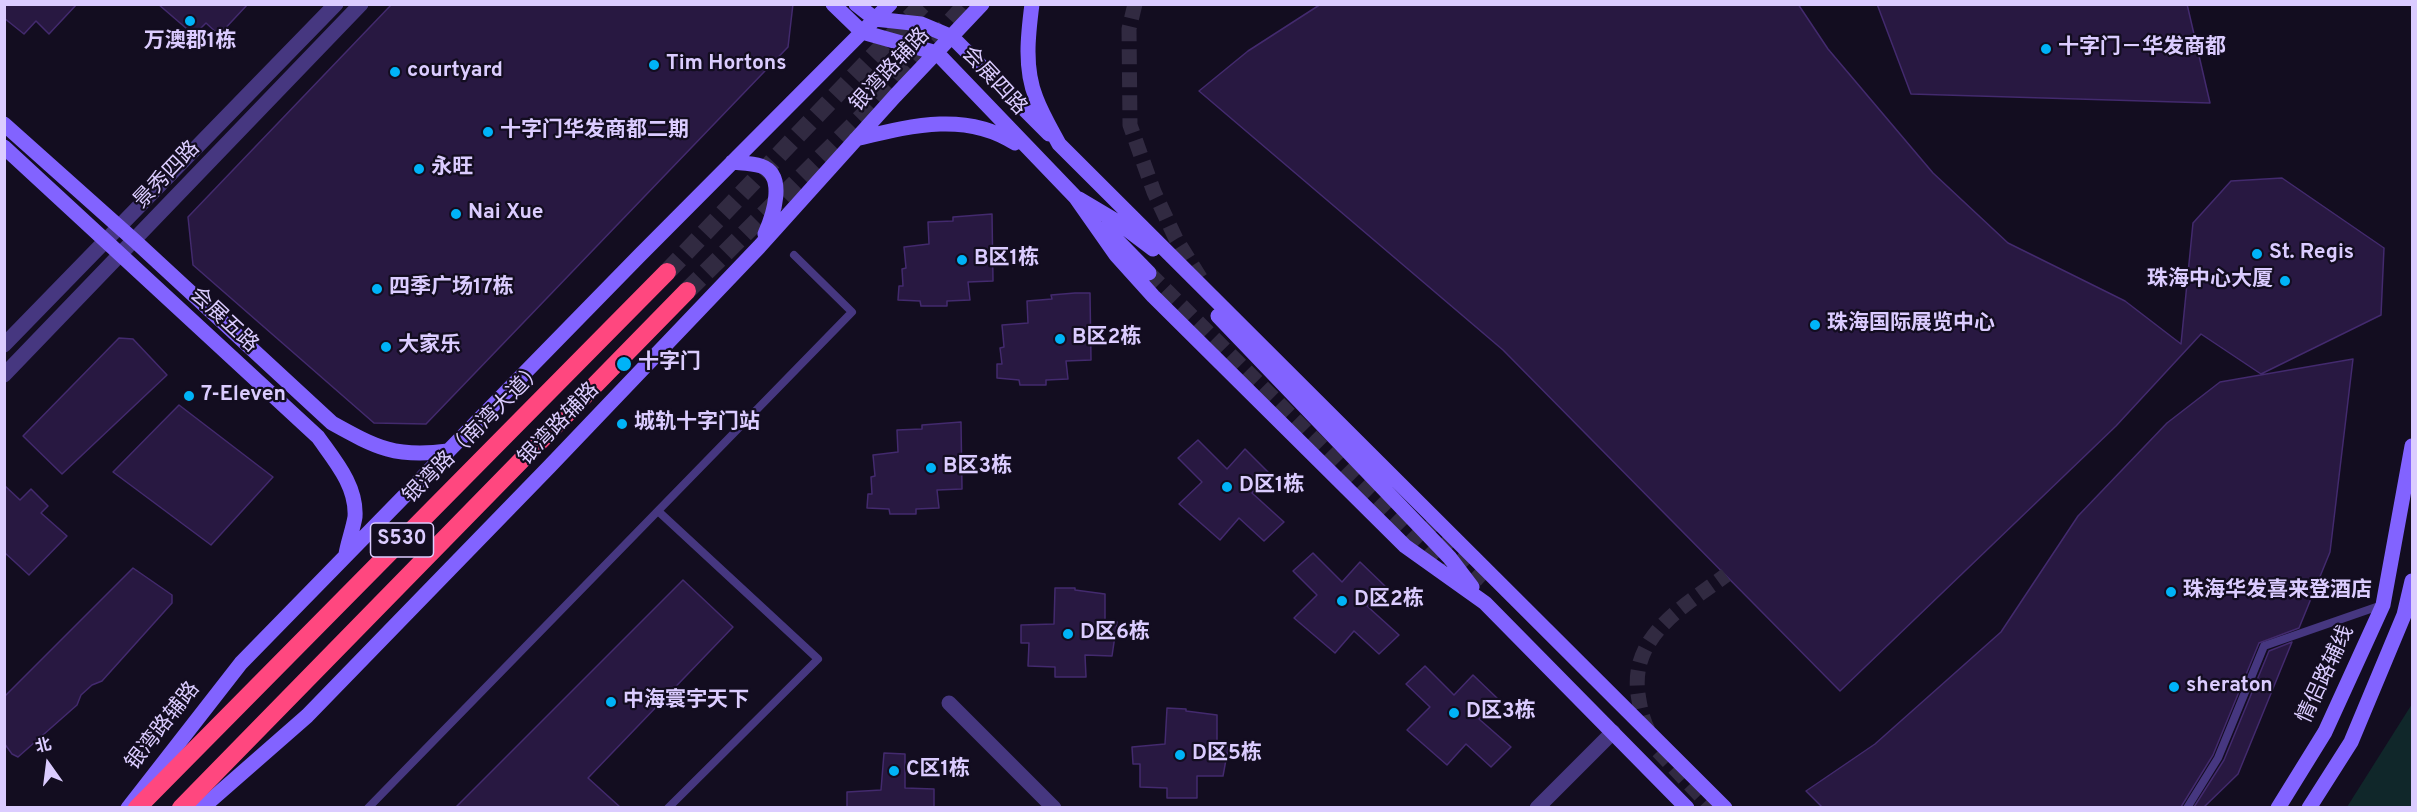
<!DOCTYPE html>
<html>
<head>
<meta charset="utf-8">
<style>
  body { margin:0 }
  #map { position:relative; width:2417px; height:812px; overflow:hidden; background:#130d20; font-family:Overpass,"Noto Sans SC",sans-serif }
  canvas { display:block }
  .frame { position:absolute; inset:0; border:6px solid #dbccff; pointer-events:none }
  .north { position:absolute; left:18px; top:734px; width:60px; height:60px; -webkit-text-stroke:4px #130d20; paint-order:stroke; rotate:346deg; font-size:16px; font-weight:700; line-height:24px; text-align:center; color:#dbccff }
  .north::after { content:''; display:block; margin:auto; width:21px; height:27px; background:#dbccff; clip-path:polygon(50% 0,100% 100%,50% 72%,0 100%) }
</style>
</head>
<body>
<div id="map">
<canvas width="2417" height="812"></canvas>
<div class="frame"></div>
<div class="north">北</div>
</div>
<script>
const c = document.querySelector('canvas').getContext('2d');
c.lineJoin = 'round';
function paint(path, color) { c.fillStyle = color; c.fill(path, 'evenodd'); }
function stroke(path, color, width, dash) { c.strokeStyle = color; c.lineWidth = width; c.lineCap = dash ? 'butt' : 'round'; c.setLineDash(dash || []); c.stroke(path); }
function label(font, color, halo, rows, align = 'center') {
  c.font = font + ' Overpass,"Noto Sans SC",sans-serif'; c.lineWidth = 4.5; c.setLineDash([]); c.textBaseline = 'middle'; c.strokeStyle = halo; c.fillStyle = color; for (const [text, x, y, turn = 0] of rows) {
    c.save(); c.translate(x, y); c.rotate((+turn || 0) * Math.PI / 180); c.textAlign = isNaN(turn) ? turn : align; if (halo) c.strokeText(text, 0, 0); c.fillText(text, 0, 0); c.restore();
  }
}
const green = new Path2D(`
  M 2412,704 L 2412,807 L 2347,807 Z`);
const building = new Path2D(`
  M 4,4 L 77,4 L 49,34 L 36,21 L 24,34 L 4,18 Z
  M 158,4 L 248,4 L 219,35 L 206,23 L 194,35 Z
  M 392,4 L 793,4 L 788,47 L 426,424 L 374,423 L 193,265 L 188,217 Z
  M 1321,4 L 1798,4 L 1828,49 L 1933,173 L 2008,243 L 2125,301 L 2181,344 L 2193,223 L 2231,181 L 2282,178 L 2384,248 L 2381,315 L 2261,374 L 2201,334 L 2116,426 L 1840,691 L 1503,350 L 1199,91 L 1248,51 Z
  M 1877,4 L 2187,4 L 2210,103 L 1911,94 Z
  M 992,214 L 993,281 L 968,282 L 970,300 L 947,301 L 947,306 L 921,306 L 920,301 L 898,300 L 899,286 L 903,286 L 902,269 L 906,268 L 904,247 L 929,244 L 928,222 L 953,221 L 953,217 Z
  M 1075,293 L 1090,293 L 1091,360 L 1066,361 L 1068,379 L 1046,380 L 1046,385 L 1020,385 L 1019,380 L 997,378 L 997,364 L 1002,364 L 1000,348 L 1004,347 L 1002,325 L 1028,323 L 1027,301 L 1052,299 L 1051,295 Z
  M 119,338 L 133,339 L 167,375 L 62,474 L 23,436 Z
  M 2353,359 L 2330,552 L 2299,628 L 2259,643 L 2213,755 L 2181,807 L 1822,807 L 1806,791 L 1875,744 L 2001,632 L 2078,516 L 2167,423 L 2220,382 Z
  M 179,405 L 273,477 L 211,545 L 113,472 Z
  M 961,422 L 962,489 L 937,490 L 939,508 L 916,509 L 916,514 L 890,514 L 889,509 L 867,508 L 868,494 L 872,494 L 871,477 L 875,476 L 873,455 L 898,452 L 897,430 L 922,429 L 922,425 Z
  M 1198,440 L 1227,469 L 1245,449 L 1270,474 L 1252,493 L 1284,522 L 1264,541 L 1239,518 L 1220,540 L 1179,504 L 1202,482 L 1178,458 Z
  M 4,485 L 20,500 L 31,489 L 48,506 L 41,513 L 67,536 L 29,575 L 4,552 Z
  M 1313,553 L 1342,582 L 1360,562 L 1386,587 L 1367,606 L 1399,635 L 1379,654 L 1354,631 L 1335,653 L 1294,618 L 1317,595 L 1293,571 Z
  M 133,568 L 172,595 L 172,603 L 102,681 L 92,685 L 81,695 L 77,705 L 18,757 L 12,754 L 4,743 L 4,697 Z
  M 683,580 L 733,627 L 588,778 L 620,807 L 456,807 Z
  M 1055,588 L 1075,588 L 1075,590 L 1105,594 L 1105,620 L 1117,622 L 1112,656 L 1085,655 L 1086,677 L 1055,677 L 1055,667 L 1028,666 L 1029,643 L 1021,643 L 1021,625 L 1054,624 Z
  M 2292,642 L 2238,774 L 2204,807 L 2194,807 L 2224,760 L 2269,651 Z
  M 1425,666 L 1454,695 L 1473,675 L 1498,699 L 1479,719 L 1511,747 L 1491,767 L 1466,744 L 1447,765 L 1407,730 L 1430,707 L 1406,684 Z
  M 1167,708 L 1186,709 L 1186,711 L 1217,715 L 1217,741 L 1229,743 L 1223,776 L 1197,776 L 1197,798 L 1167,798 L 1167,788 L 1140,787 L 1140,764 L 1133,764 L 1132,747 L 1165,744 Z
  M 884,753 L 905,754 L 905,788 L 934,789 L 934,807 L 847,807 L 847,792 L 881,790 Z`);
const secondaryTunnel = new Path2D(`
  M 1135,4 L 1129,29 L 1130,125 L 1154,192 L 1176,239 L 1204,284
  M 1149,273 L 1443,568
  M 1425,522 L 1490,584
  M 1648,730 C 1642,718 1640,707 1638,694 C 1630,635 1685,606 1726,575
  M 1658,751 L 1712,808`);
const highwayTunnel = new Path2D(`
  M 667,272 L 923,4
  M 687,291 L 871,108 L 967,4`);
const lane = new Path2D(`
  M 658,511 L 818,659 L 668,808
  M 368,808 L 852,312 L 794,255
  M 2187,808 L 2218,758 L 2264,646 L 2382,605`);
const street = new Path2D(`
  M 4,345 L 336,4
  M 4,375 L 361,4
  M 949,703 L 1054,808
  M 1537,808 L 1613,732`);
const secondary = new Path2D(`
  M 833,4 L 862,32 L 937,53 L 1082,204
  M 856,4 L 875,19 L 921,24 L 952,37 L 1049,134
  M 1032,4 C 1028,35 1024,68 1036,98 C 1042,114 1051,129 1059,144 L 1725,808
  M 4,124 L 135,241 L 332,423 C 377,448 396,458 448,451
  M 856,139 C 910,126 965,111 1015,143
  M 4,147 L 318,437 C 335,461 357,486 355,517 C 353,529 348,542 346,554
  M 732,162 C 741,163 752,163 761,166 C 787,175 773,216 765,234
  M 1076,198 L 1116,255 L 1153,296 L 1405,546 L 1485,603 L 1687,808
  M 1079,199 L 1116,221 L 1153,249
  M 1105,228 L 1149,273
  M 1218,316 L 1450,558 L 1472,587
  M 128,808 L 241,663 L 640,255 L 890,4
  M 202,808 L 307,716 L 549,467 L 759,247 L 895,96 L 982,4
  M 2278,808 L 2325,732 L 2383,605 L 2412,446
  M 2309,808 L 2351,742 L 2404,615 L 2412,581`);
const highway = new Path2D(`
  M 137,808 L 667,272
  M 181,808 L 687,291`);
const markers = [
  [190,21,6,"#00b3f7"],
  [2046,49,6,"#00b3f7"],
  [654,65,6,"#00b3f7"],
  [395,72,6,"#00b3f7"],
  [488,132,6,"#00b3f7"],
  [419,169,6,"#00b3f7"],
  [456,214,6,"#00b3f7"],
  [2257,254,6,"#00b3f7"],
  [962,260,6,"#00b3f7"],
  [2285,281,6,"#00b3f7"],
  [377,289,6,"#00b3f7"],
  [1815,325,6,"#00b3f7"],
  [1060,339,6,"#00b3f7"],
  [386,347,6,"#00b3f7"],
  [624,364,8,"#00b3f7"],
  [189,396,6,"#00b3f7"],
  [622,424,6,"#00b3f7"],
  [931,468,6,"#00b3f7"],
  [1227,487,6,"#00b3f7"],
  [2171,592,6,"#00b3f7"],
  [1342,601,6,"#00b3f7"],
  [1068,634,6,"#00b3f7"],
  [2174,687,6,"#00b3f7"],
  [611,702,6,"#00b3f7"],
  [1454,713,6,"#00b3f7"],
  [1180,755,6,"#00b3f7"],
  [894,771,6,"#00b3f7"]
];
const shields = [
  [402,540,63]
];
const shieldNames = [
  ["S530",402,540]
];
const poiNames = [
  ["万澳郡1栋",190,43,"center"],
  ["十字门－华发商都",2058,49],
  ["Tim Hortons",666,65],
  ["courtyard",407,72],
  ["十字门华发商都二期",500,132],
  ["永旺",431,169],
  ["Nai Xue",468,214],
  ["St. Regis",2269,254],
  ["B区1栋",974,260],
  ["珠海中心大厦",2273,281,"right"],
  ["四季广场17栋",389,289],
  ["珠海国际展览中心",1827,325],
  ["B区2栋",1072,339],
  ["大家乐",398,347],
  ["十字门",638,364],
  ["7-Eleven",201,396],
  ["城轨十字门站",634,424],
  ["B区3栋",943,468],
  ["D区1栋",1239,487],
  ["珠海华发喜来登酒店",2183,592],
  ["D区2栋",1354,601],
  ["D区6栋",1080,634],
  ["sheraton",2186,687],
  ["中海寰宇天下",623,702],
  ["D区3栋",1466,713],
  ["D区5栋",1192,755],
  ["C区1栋",906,771]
];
const streetNames = [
  ["银湾路辅路",891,71,-47],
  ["会展四路",993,82,47],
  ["景秀四路",168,176,-46],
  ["会展五路",223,321,43],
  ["银湾路辅路",560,425,-46],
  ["银湾路（南湾大道）",475,434,-45],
  ["情侣路辅线",2327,675,-65],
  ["银湾路辅路",164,727,-52]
];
paint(green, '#10272a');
paint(building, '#281841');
stroke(building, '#432a6e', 1.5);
stroke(secondaryTunnel, '#312a41', 15, [15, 8]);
stroke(highwayTunnel, '#312a41', 18, [18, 9]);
stroke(lane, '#463780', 8);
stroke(street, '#463780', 15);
stroke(secondary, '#8263ff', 15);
stroke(highway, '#ff477f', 18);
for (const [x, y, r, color] of markers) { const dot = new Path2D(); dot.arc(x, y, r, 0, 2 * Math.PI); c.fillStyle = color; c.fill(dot); stroke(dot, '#130d20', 2); }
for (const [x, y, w] of shields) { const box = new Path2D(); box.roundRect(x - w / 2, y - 17, w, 34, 4.5); c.fillStyle = '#130d20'; c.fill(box); stroke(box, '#dbccff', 1.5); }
label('bold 20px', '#dbccff', null, shieldNames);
label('bold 21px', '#dbccff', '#130d20', poiNames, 'left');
label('21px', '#dbccff', '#130d20', streetNames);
</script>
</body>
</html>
